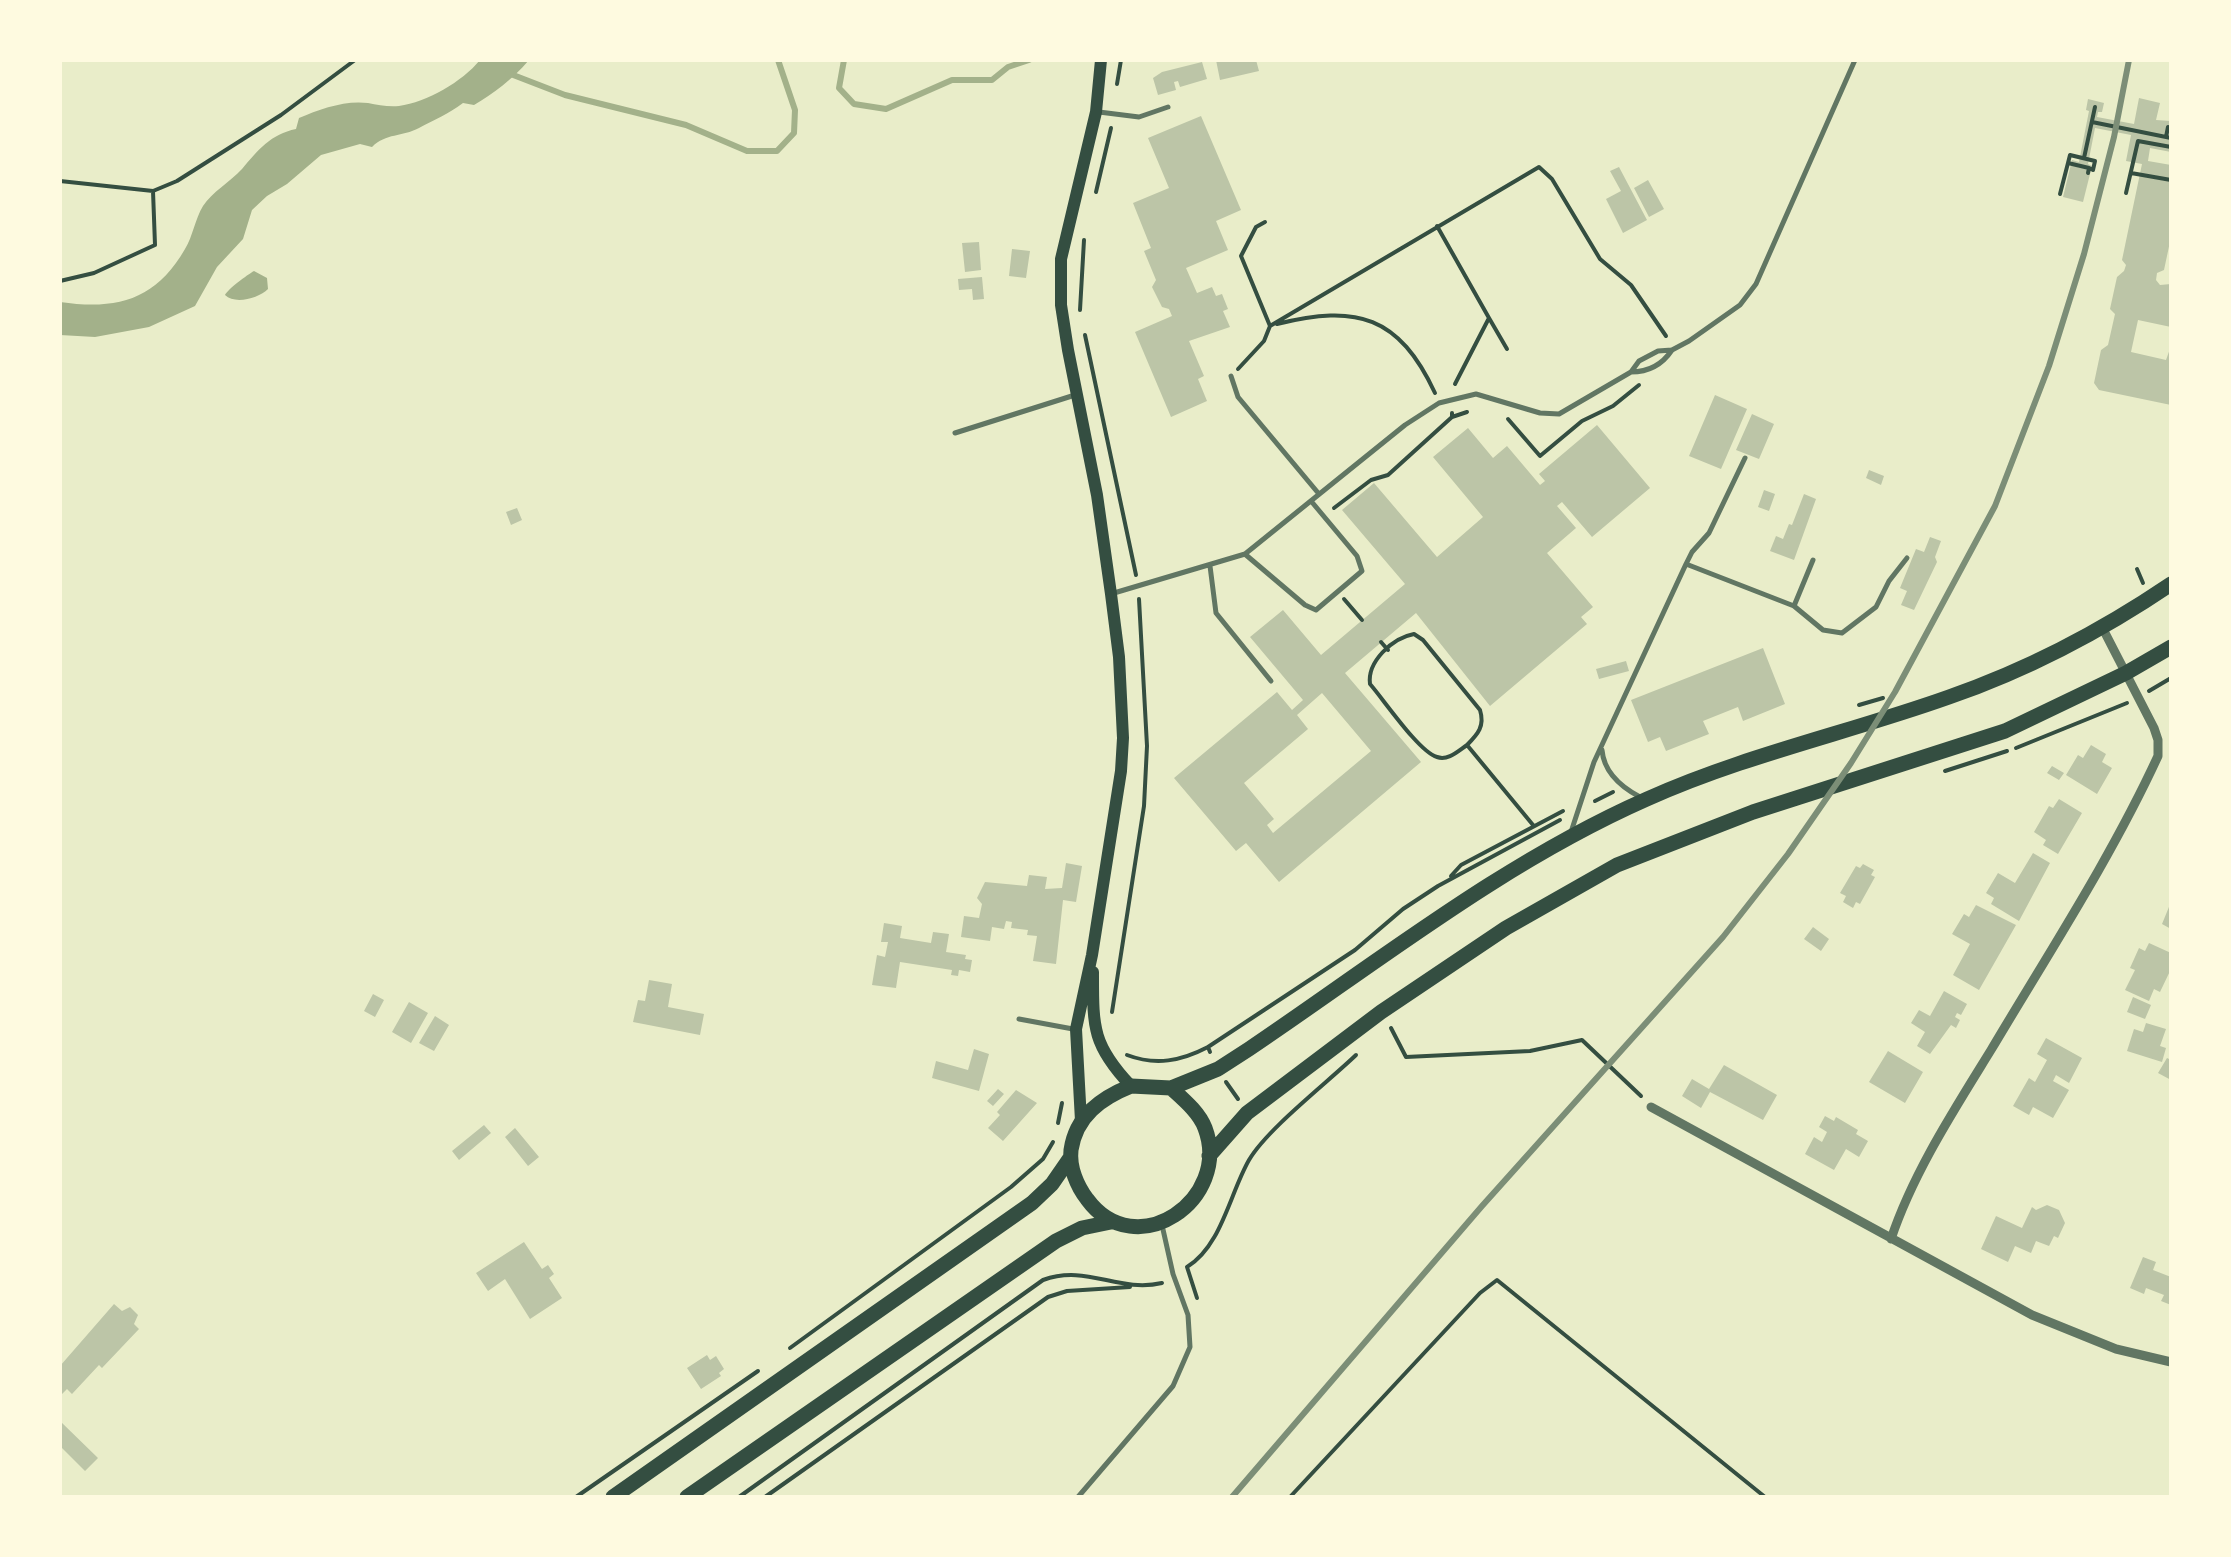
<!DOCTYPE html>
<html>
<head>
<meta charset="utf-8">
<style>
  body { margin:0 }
  #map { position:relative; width:2231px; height:1557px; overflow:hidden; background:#e9edc9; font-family:Commissioner,sans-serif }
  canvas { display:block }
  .frame { position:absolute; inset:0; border:62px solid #fefae0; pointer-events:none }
</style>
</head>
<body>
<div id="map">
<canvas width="2231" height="1557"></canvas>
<div class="frame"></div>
</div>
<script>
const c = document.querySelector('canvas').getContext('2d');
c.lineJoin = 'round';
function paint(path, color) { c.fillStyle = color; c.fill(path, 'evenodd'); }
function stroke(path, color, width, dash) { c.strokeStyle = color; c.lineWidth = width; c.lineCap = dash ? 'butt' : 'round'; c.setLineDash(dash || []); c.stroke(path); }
const water = new Path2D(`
  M 480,60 L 529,60 C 512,80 494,93 474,105 L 463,103 C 448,114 434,120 419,128 C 402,137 386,133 372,147 L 360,144 L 321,155 L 287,184 L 267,196 L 252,210 L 243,239 L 217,267 L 195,306 L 149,327 L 95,337 L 60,335 L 60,302 C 116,310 155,301 185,249 C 193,236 195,219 203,206 C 212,192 230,182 242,169 C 258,150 271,134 296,129 L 299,118 C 320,109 345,100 368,103 C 378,105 388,107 399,106 C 427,102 462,82 480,60 Z
  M 254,271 L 267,278 L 268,289 C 259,298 235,305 225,295 C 228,289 247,275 254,271 Z`);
const stream = new Path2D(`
  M 844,60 L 839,88 L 854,104 L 886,109 L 952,80 L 992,80 L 1008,67 L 1029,60
  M 508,73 L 565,95 L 686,125 L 747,151 L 777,151 L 794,133 L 795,110 L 778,60`);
const building = new Path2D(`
  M 1216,60 L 1256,60 L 1259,71 L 1220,80 Z
  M 1202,62 L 1207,79 L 1180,87 L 1178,81 L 1174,82 L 1176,90 L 1158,95 L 1153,78 L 1162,72 Z
  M 2139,98 L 2160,103 L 2156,120 L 2171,121 L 2171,152 L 2150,148 L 2148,161 L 2171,165 L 2171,237 L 2164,270 L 2157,273 L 2156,280 L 2160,285 L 2171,284 L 2171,327 L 2138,320 L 2131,352 L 2166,360 L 2171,346 L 2171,405 L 2099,390 L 2094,383 L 2101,350 L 2108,345 L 2115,314 L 2110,309 L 2117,277 L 2124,271 L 2126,265 L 2122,260 L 2142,164 L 2126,161 L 2131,135 L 2095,128 L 2088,164 L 2092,166 L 2083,202 L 2063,197 L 2072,160 L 2079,162 L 2089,111 L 2086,110 L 2088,99 L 2104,103 L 2102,112 L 2098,112 L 2097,117 L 2134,124 Z
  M 1201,116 L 1241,210 L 1216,221 L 1228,250 L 1186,268 L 1197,293 L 1212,287 L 1216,296 L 1222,294 L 1228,309 L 1223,311 L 1230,327 L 1189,341 L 1204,376 L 1198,379 L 1207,401 L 1171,417 L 1135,332 L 1172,316 L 1169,309 L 1162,307 L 1152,287 L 1156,280 L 1144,251 L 1151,248 L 1133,203 L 1169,188 L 1148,138 Z
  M 1619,167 L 1647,220 L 1623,233 L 1606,199 L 1621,191 L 1610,171 Z
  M 1648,180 L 1664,209 L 1649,217 L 1634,188 Z
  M 979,242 L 981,270 L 965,272 L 962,243 Z
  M 1012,249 L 1030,251 L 1026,278 L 1009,276 Z
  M 982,277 L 984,299 L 973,300 L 972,289 L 959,290 L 958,279 Z
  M 1715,395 L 1747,409 L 1721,469 L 1689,456 Z
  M 1752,414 L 1774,424 L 1759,459 L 1736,450 Z
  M 1597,425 L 1650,488 L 1592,537 L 1562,502 L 1557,506 L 1576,528 L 1547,553 L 1593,607 L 1581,617 L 1587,624 L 1490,706 L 1416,613 L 1345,673 L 1421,762 L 1279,882 L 1246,843 L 1236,851 L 1174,778 L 1277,692 L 1292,710 L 1303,700 L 1250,637 L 1283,610 L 1321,655 L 1405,584 L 1342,510 L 1374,483 L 1437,557 L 1483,517 L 1433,457 L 1468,428 L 1493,458 L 1507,446 L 1540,485 L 1545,481 L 1539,474 ZM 1322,693 L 1371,751 L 1273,833 L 1267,825 L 1274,819 L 1244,783 L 1308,729 L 1297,715 Z
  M 1869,470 L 1884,476 L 1881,485 L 1866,478 Z
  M 1764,490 L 1775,494 L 1769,511 L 1758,507 Z
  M 1804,494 L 1816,499 L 1794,560 L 1770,551 L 1776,536 L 1783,539 L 1789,524 L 1792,525 Z
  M 517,508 L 522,520 L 511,525 L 506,512 Z
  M 1930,537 L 1941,541 L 1935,557 L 1937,562 L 1914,610 L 1901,605 L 1907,591 L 1900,588 L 1916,549 L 1924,552 Z
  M 1763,648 L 1785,704 L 1743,721 L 1738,707 L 1703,721 L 1709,734 L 1666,751 L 1660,737 L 1648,742 L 1631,700 Z
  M 1626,661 L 1629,671 L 1599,679 L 1596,669 Z
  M 2091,745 L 2106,754 L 2102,762 L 2112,768 L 2097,794 L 2066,775 L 2078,755 L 2083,758 Z
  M 2052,766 L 2064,773 L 2059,780 L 2047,773 Z
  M 2059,799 L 2082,813 L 2058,854 L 2043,845 L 2046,840 L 2034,832 L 2049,806 L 2053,808 Z
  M 2033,853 L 2050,863 L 2019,921 L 1991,904 L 1994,898 L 1986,893 L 1998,873 L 2015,883 Z
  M 1066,863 L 1082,866 L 1076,902 L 1063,900 L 1056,964 L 1033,961 L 1037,936 L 1027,935 L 1028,930 L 1011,928 L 1012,922 L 1006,921 L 1004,929 L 992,927 L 990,941 L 961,937 L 964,916 L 979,918 L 982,904 L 977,898 L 985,882 L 1027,886 L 1029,875 L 1047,877 L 1045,889 L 1062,888 Z
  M 1863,864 L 1874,870 L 1871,875 L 1875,877 L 1860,904 L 1856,902 L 1853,908 L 1843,902 L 1846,896 L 1840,893 L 1856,866 L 1860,868 Z
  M 2171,902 L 2171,929 L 2162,924 Z
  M 1976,905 L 2016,925 L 1979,990 L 1953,975 L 1970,944 L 1952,934 L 1964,914 L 1969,917 Z
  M 884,923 L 902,926 L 900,938 L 931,943 L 933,932 L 949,934 L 946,952 L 966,955 L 965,959 L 972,960 L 970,972 L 959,970 L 958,976 L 951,975 L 952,970 L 900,962 L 896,988 L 872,985 L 877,955 L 885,957 L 888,942 L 881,942 Z
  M 1813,927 L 1829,939 L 1821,951 L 1804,939 Z
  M 2149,943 L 2171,953 L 2171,969 L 2160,992 L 2154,989 L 2149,1001 L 2125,990 L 2135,970 L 2130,968 L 2139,948 L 2145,951 Z
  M 649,980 L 672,984 L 668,1007 L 704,1014 L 700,1035 L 633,1022 L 638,1000 L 645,1001 Z
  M 1944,991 L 1967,1004 L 1961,1015 L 1957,1013 L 1955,1017 L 1960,1020 L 1956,1028 L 1951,1025 L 1930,1054 L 1917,1046 L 1925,1032 L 1911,1023 L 1919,1010 L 1930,1016 Z
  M 373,994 L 384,1000 L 375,1017 L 364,1011 Z
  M 2133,997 L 2151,1005 L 2145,1019 L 2127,1012 Z
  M 409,1002 L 428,1013 L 411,1043 L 392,1032 Z
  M 435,1016 L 449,1025 L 434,1051 L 419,1043 Z
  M 2146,1023 L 2166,1029 L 2160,1046 L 2166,1048 L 2162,1062 L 2127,1051 L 2134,1029 L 2143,1032 Z
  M 2046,1038 L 2082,1058 L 2069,1083 L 2056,1075 L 2053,1081 L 2069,1090 L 2053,1118 L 2033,1107 L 2029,1115 L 2013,1106 L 2029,1078 L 2035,1082 L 2047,1060 L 2037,1054 Z
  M 974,1049 L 989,1054 L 979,1091 L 932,1078 L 936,1061 L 968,1070 Z
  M 1888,1051 L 1923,1072 L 1905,1103 L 1869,1082 Z
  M 2167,1058 L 2171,1060 L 2171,1080 L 2158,1073 Z
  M 1724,1065 L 1777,1095 L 1763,1120 L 1710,1092 L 1701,1108 L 1682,1096 L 1692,1079 L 1709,1089 Z
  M 998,1089 L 1004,1094 L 993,1106 L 987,1101 Z
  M 1016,1090 L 1037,1103 L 1003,1141 L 988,1128 L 1000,1115 L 997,1112 Z
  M 1825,1116 L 1834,1121 L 1836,1117 L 1858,1130 L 1856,1134 L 1868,1141 L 1859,1157 L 1846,1149 L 1834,1170 L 1805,1154 L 1814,1137 L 1822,1142 L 1827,1132 L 1819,1127 Z
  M 484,1125 L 491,1133 L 459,1160 L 452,1151 Z
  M 515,1128 L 539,1157 L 528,1166 L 505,1137 Z
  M 2047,1205 L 2059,1210 L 2065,1223 L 2058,1238 L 2054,1236 L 2049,1246 L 2036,1241 L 2031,1253 L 2015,1246 L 2008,1262 L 1981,1249 L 1996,1216 L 2022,1228 L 2032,1207 L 2036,1210 Z
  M 524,1242 L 542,1269 L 548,1265 L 554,1274 L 549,1278 L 562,1298 L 530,1319 L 505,1279 L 488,1291 L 476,1273 Z
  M 2143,1257 L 2156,1262 L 2153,1270 L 2171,1277 L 2171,1305 L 2161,1301 L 2164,1295 L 2146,1288 L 2144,1294 L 2130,1288 Z
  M 114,1304 L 122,1311 L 130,1307 L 138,1315 L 134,1324 L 139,1329 L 102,1368 L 99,1365 L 72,1394 L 67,1389 L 60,1396 L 60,1366 Z
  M 707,1355 L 710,1360 L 716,1356 L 724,1369 L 719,1373 L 721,1376 L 701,1389 L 687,1368 Z
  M 60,1421 L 98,1458 L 85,1471 L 60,1446 Z`);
const path = new Path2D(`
  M 1117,84 L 1121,60
  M 2092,122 L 2171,138
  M 2166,137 L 2168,127
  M 2084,158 L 2095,107
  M 2068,163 L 2070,155 L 2095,161 L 2093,170 L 2089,168
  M 2131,173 L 2171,180
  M 60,181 L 153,191 L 177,181 L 281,115 L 355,60
  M 1096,192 L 1111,128
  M 2126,193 L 2138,141 L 2171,147
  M 2060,194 L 2068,163 L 2089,168 L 2088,173
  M 1437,226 L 1489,318 L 1455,384
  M 60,281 L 94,273 L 155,245 L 153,191
  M 1080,310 L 1084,240
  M 1489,318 L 1507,349
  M 1277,324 C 1357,304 1399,316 1435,393
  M 1270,326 L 1539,167 L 1552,179 L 1600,259 L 1631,285 L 1666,336
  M 1085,335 L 1136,575
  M 1238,369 L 1264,341 L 1270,326 L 1241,256 L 1256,227 L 1265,222
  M 1452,413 L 1452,417 L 1467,412
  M 1508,419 L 1540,456 L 1582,421 L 1613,406 L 1639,385
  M 1334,508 L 1371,480 L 1388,475 L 1452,417
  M 2137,569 L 2143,583
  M 1344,599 L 1362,620
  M 1381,642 L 1388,650
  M 2149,691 L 2171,678
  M 1859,705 L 1883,698
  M 1467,745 C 1478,734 1485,726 1480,710 L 1423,640 L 1414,634 C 1392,638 1367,662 1370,684 C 1384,700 1419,752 1437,757 C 1448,761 1458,751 1467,745 L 1533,825
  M 2016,748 L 2127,703
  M 1945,771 L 2007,751
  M 1595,801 L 1613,792
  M 1451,876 L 1461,865 L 1563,811
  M 1112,1012 L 1144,806 L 1147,746 L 1139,599
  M 1391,1028 L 1406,1057 L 1530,1051 L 1582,1040 L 1641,1096
  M 1208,1047 L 1355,950 L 1403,909 L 1438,886 L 1560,820
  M 1127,1055 C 1156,1066 1181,1061 1208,1047 L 1210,1052
  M 1226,1082 L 1238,1099
  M 1058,1123 L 1062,1103
  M 1187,1267 C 1221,1247 1230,1193 1249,1160 C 1267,1129 1328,1082 1356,1055
  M 1187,1267 L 1197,1298
  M 790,1348 L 1011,1187 L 1043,1159 L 1053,1142
  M 576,1497 L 758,1371
  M 739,1497 L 1043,1280 C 1087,1264 1118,1293 1162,1283
  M 765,1497 L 1048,1297 L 1067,1291 L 1130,1287
  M 1290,1497 L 1480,1293 L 1497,1280 L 1765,1497`);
const service = new Path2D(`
  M 1099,112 L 1139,117 L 1168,107
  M 1631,372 C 1648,372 1662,365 1672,350
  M 1231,376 L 1238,397 L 1319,494
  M 955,433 L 1075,395
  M 1246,555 L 1305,605 L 1316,610 L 1362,571 L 1357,556 L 1311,501
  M 1686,564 L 1692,552 L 1709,533 L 1745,458
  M 1210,566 L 1216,613 L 1271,681
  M 1114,593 L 1245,554 L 1405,425 L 1439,403 L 1476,394 L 1540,413 L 1559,414 L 1631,372 L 1639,361 L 1658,351 L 1672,350 L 1689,341 L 1740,305 L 1756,284 L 1855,60
  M 1794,606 L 1813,560
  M 1602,750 C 1604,773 1621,787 1640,797
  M 1571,832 L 1594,762 L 1686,564 L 1794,606 L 1823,630 L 1842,633 L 1876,607 L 1889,581 L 1907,558
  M 1019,1019 L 1073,1029
  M 1078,1497 L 1173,1386 L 1190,1347 L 1188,1315 L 1173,1274 L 1162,1225`);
const minor = new Path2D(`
  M 1651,1107 L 2032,1315 L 2116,1349 L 2171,1362
  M 1891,1239 C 1913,1173 1954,1110 1991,1050 C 2048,954 2111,858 2158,756 L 2158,740 L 2154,728 L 2102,627`);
const secondary = new Path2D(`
  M 1093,972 C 1093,1027 1092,1045 1131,1086
  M 1081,1121 L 1076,1029 L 1092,955 L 1121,771 L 1123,738 L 1119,657 L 1111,594 L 1097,495 L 1068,350 L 1061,305 L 1061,259 L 1096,112 L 1101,60`);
const trunk = new Path2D(`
  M 1131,1086 L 1171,1088 C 1183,1099 1199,1112 1205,1128 C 1232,1199 1136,1266 1087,1199 C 1077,1186 1069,1167 1071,1150 C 1076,1116 1101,1098 1131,1086 Z
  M 1171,1088 L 1218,1069 L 1249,1049 C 1378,962 1504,862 1647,799 C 1745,755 1848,733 1949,697 C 2027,670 2103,630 2171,584
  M 1209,1156 L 1247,1113 L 1381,1012 L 1506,928 L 1617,865 L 1753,812 L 2005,731 L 2126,673 L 2171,647
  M 613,1497 L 1032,1203 L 1052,1184 L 1070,1158
  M 687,1497 L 1056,1241 L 1082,1228 L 1111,1222`);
const rail = new Path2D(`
  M 1232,1497 L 1482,1206 L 1723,937 L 1788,854 L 1851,763 L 1895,692 L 1995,506 L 2049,366 L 2084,254 L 2114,137 L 2129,60`);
paint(water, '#a3b18a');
stroke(stream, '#a3b18a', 6);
paint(building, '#bcc5a7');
stroke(path, '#344e41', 4);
stroke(service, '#617663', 5);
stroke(minor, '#617663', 9);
stroke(secondary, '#344e41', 12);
stroke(trunk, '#344e41', 15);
stroke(rail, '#7c8e77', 6);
</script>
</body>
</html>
